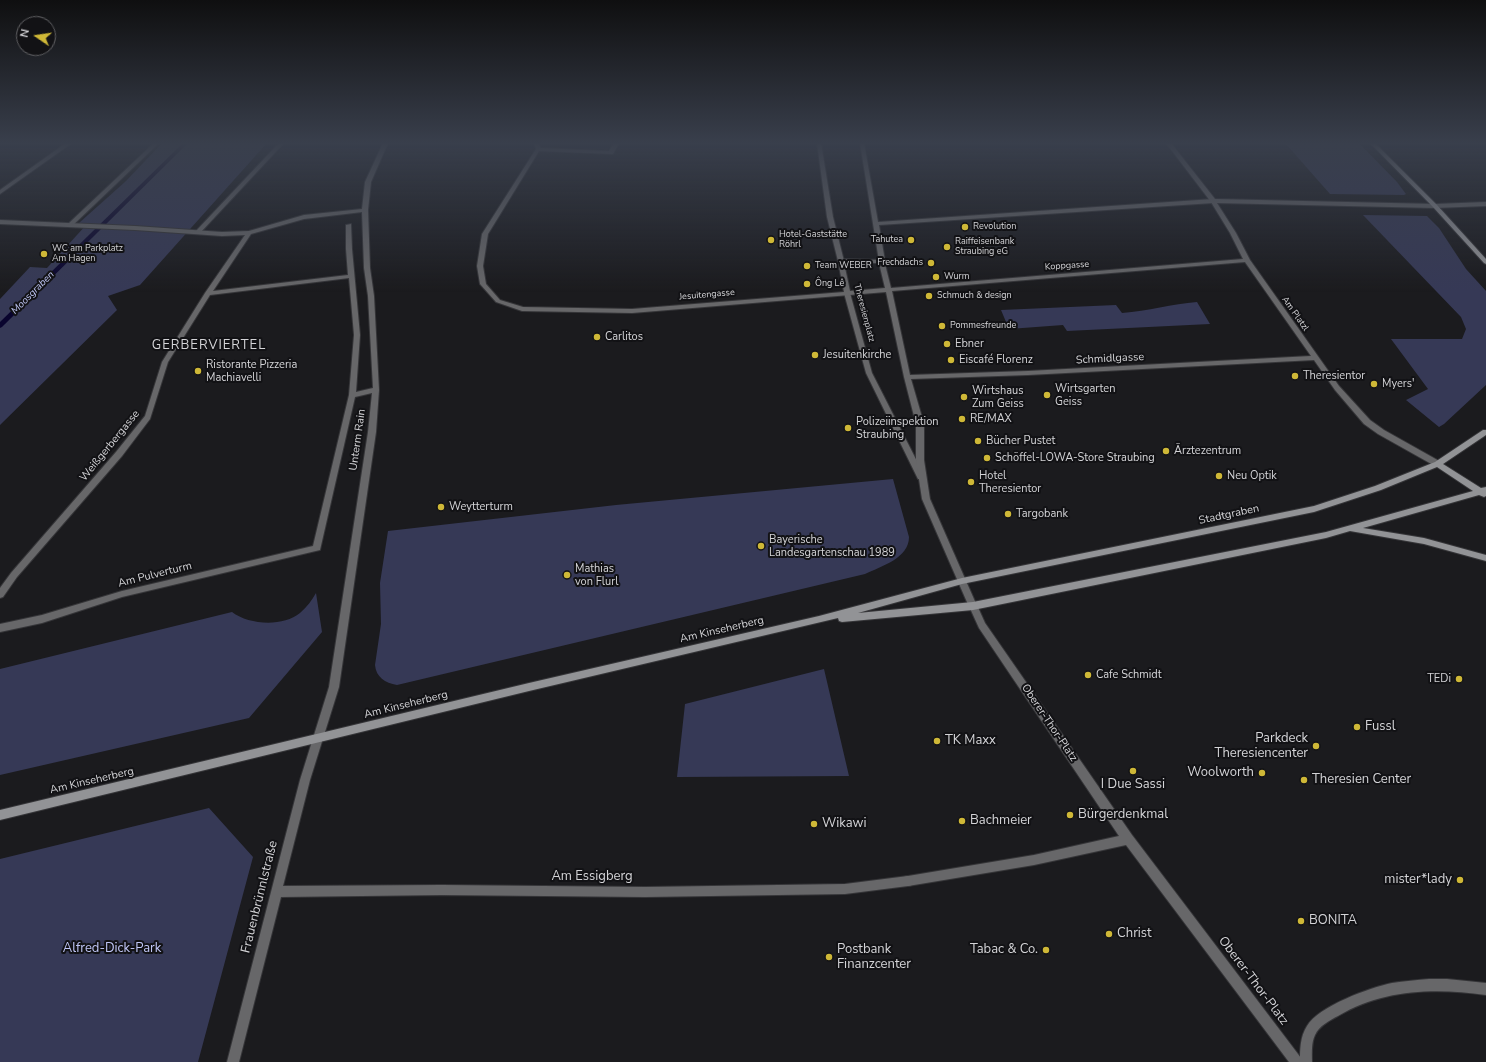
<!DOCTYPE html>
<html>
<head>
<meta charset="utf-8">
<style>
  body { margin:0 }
  #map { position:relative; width:1486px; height:1062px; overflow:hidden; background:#1b1b1e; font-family:"Nunito Sans",sans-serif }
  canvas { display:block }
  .north { position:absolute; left:16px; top:16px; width:40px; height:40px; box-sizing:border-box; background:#121215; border:1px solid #606063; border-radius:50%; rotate:283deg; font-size:11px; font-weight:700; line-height:16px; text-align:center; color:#d4d4d7 }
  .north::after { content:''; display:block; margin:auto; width:14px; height:18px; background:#cfb837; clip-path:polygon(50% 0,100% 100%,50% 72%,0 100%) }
</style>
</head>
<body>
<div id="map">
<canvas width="1486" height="1062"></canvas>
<div class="north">N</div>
</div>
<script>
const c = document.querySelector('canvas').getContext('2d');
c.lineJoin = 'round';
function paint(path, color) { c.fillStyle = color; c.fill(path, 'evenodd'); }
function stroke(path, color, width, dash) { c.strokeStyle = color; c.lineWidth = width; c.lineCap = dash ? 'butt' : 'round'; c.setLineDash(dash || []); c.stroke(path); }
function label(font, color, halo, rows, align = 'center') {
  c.font = font + ' "Nunito Sans",sans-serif'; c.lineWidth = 4; c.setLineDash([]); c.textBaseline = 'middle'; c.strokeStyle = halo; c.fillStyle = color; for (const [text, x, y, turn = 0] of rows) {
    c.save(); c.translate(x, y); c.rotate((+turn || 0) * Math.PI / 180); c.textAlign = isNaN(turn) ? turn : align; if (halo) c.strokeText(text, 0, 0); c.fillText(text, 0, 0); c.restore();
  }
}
const green = new Path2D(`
  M 162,143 L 267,143 L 140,285 L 108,296 L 117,310 L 0,425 L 0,299 L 30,267 L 47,268 L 87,224 L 79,223 L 126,181 Z
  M 1285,143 L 1359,143 L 1397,182 L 1406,194 L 1404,195 L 1330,194 Z
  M 1363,215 L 1427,216 L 1439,228 L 1466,269 L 1486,291 L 1486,385 L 1444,424 L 1439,427 L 1406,400 L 1428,389 L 1391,339 L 1462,339 L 1466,329 L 1461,317 Z
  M 1197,302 L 1210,324 L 1067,331 L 1063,325 L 1009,329 L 1001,310 L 1116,305 L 1122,313 C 1148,311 1172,304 1197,302 Z
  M 893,479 L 909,537 C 909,558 882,566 865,574 L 397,685 C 385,683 376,677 375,665 L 381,624 L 380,583 L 388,531 L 616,505 Z
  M 316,593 L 322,632 L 249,718 L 0,775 L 0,669 L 232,612 C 249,625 283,627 300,613 C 307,607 312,600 316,593 Z
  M 824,669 L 849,776 L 677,777 L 685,704 Z
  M 209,808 L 253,857 L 198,1062 L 0,1062 L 0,859 Z`);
const stream = new Path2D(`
  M 183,143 L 188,143 L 2,327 L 0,328 L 0,322 Z`);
const service = new Path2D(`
  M 154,143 L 159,143 L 72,226 L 68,226 L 68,224 Z
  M 279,143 L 284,143 L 200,233 L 196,233 L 196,231 Z`);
const pedestrian = new Path2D(`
  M 817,143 L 821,143 L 833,217 L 844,261 L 841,263 L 838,261 L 827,217 Z
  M 860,143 L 864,143 L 878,222 L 1213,199 L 1216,201 L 1213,203 L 879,225 L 885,261 L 882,263 L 879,261 Z
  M 847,291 L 850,293 L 872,373 L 925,477 L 924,479 L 918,479 L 917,477 L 866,373 L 844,293 Z
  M 973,602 L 976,603 L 985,623 L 1132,835 L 1301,1058 L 1303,1062 L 1289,1062 L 1126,845 L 1034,865 L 908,886 L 904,885 L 903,881 L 904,877 L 908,876 L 1034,855 L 1119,836 L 979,628 L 969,606 L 970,603 Z`);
const minor = new Path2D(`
  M 66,143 L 72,143 L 0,194 L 0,190 Z
  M 383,143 L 388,143 L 371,182 L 368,210 L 370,268 L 374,296 L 379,390 L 376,432 L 339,687 L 310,780 L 283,886 L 442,885 L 645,887 L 845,884 L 908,876 L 912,877 L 913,881 L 912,885 L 908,886 L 845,894 L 645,897 L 442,895 L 281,897 L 239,1062 L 227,1062 L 300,780 L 329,687 L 368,432 L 372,393 L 355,397 L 320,550 L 122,597 L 42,623 L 0,632 L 0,624 L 42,615 L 122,591 L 313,546 L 349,395 L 354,335 L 349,278 L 210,295 L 168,362 L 150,419 L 122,456 L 17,577 L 3,597 L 0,598 L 0,588 L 11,573 L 116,452 L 145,416 L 162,362 L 205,293 L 245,235 L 222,236 L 135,230 L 0,224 L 0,220 L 135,226 L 222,232 L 249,231 L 304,215 L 362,209 L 365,182 ZM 362,212 L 364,268 L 368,296 L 373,388 L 356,392 L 360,335 L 352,249 L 351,224 L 346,225 L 346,249 L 348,275 L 213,291 L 251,234 L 304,219 Z
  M 534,143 L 539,143 L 540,148 L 609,151 L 614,143 L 619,143 L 613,154 L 611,154 L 539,151 L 488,234 L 483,266 L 486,284 L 500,300 L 523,307 L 632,309 L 844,292 L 838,261 L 841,259 L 884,260 L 891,288 L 1243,259 L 1230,233 L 1211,202 L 1166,143 L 1171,143 L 1215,199 L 1435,204 L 1486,202 L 1486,206 L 1435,208 L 1217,203 L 1236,233 L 1250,260 L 1339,386 L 1370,420 L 1384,430 L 1441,462 L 1442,464 L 1438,467 L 1435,466 L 1378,434 L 1364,424 L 1335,390 L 1314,360 L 1028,375 L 911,379 L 924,424 L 924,460 L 930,499 L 977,606 L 976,609 L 973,610 L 970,609 L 922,499 L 916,460 L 916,424 L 904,377 L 886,292 L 632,313 L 522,311 L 496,302 L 480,284 L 477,266 L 482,234 L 536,149 ZM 1245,262 L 1311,356 L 1028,371 L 910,375 L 892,291 ZM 844,263 L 879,263 L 885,288 L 850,291 Z`);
const tertiary = new Path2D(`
  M 1429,979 L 1447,979 L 1486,983 L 1486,995 C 1435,988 1384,989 1338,1016 C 1330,1020 1319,1026 1315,1035 C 1311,1043 1312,1054 1312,1062 L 1300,1062 C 1300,1050 1300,1037 1307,1026 C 1319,1006 1369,988 1392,983 C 1404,981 1417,980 1429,979 Z`);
const secondary = new Path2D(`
  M 1370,143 L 1375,143 L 1437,205 L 1486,259 L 1486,264 L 1484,263 L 1433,207 Z
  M 1483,430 L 1486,430 L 1486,435 L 1443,464 L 1481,488 L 1486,487 L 1486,496 L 1484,497 L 1479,495 L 1363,528 L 1424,538 L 1486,555 L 1486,561 L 1424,544 L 1350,531 L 1326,538 L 973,610 L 842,622 L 839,621 L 838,618 L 529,691 L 0,820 L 0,810 L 529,683 L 819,616 L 962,578 L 1314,506 L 1375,486 L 1435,462 ZM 1437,467 L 1473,491 L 1326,532 L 973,602 L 858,613 L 962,584 L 1314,512 L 1381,490 Z`);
const markers = [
  [965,227,4,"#cfb837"],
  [771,240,4,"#cfb837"],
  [911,240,4,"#cfb837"],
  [947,247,4,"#cfb837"],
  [44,254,4,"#cfb837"],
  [931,263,4,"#cfb837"],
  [807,266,4,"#cfb837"],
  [936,277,4,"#cfb837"],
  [807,284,4,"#cfb837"],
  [929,296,4,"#cfb837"],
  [942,326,4,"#cfb837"],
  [597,337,4,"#cfb837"],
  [947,344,4,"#cfb837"],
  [815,355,4,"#cfb837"],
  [951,360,4,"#cfb837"],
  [198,371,4,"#cfb837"],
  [1295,376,4,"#cfb837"],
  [1374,384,4,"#cfb837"],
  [1047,395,4,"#cfb837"],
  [964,397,4,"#cfb837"],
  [962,419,4,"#cfb837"],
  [848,428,4,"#cfb837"],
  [978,441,4,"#cfb837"],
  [1166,451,4,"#cfb837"],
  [987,458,4,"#cfb837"],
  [1219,476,4,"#cfb837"],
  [971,482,4,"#cfb837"],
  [441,507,4,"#cfb837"],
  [1008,514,4,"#cfb837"],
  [761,546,4,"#cfb837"],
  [567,575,4,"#cfb837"],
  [1088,675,4,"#cfb837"],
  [1459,679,4,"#cfb837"],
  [1357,727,4,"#cfb837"],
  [937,741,4,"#cfb837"],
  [1316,746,4,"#cfb837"],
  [1133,771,4,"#cfb837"],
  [1262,773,4,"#cfb837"],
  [1304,780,4,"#cfb837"],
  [1070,815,4,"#cfb837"],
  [962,821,4,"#cfb837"],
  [814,824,4,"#cfb837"],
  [1460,880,4,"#cfb837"],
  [1301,921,4,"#cfb837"],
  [1109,934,4,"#cfb837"],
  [1046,950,4,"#cfb837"],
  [829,957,4,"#cfb837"]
];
const farPoinames = [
  ["Revolution",973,227],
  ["Hotel-Gaststätte",779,235],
  ["Röhrl",779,245],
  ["Tahutea",903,240,"right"],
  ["Raiffeisenbank",955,242],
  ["Straubing eG",955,252],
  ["WC am Parkplatz",52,249],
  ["Am Hagen",52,259],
  ["Frechdachs",923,263,"right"],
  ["Team WEBER",815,266],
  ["Wurm",944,277],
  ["Ông Lê",815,284],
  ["Schmuch & design",937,296],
  ["Pommesfreunde",950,326]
];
const farStreetnames = [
  ["Koppgasse",1067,266,-4],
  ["Jesuitengasse",707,295,-5],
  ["Theresienplatz",864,313,75],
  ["Am Platzl",1295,314,55]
];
const farWaternames = [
  ["Moosgraben",33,293,-45]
];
const poiNames = [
  ["Carlitos",605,337],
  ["Ebner",955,344],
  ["Jesuitenkirche",823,355],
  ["Eiscafé Florenz",959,360],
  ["Ristorante Pizzeria",206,365],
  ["Machiavelli",206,378],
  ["Theresientor",1303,376],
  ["Myers'",1382,384],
  ["Wirtsgarten",1055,389],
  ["Geiss",1055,402],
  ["Wirtshaus",972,391],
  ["Zum Geiss",972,404],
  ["RE/MAX",970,419],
  ["Polizeiinspektion",856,422],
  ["Straubing",856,435],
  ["Bücher Pustet",986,441],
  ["Ärztezentrum",1174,451],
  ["Schöffel-LOWA-Store Straubing",995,458],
  ["Hotel",979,476],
  ["Theresientor",979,489],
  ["Neu Optik",1227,476],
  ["Weytterturm",449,507],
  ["Targobank",1016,514],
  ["Bayerische",769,540],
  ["Landesgartenschau 1989",769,553],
  ["Mathias",575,569],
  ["von Flurl",575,582],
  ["Cafe Schmidt",1096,675],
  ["TEDi",1451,679,"right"]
];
const streetNames = [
  ["Schmidlgasse",1110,359,-3],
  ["Unterm Rain",358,440,-82],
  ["Weißgerbergasse",110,446,-51],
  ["Stadtgraben",1229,515,-12],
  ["Am Pulverturm",155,575,-14],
  ["Am Kinseherberg",722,630,-13],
  ["Am Kinseherberg",406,705,-14],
  ["Oberer-Thor-Platz",1049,723,56],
  ["Am Kinseherberg",92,781,-13]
];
const quarterNames = [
  ["GERBERVIERTEL",209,346]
];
const nearPoinames = [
  ["Fussl",1365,727],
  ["Parkdeck",1308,739,"right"],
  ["Theresiencenter",1308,754,"right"],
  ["TK Maxx",945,741],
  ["Woolworth",1254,773,"right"],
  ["Theresien Center",1312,780],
  ["I Due Sassi",1133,785,"center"],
  ["Bürgerdenkmal",1078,815],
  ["Bachmeier",970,821],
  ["Wikawi",822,824],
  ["mister*lady",1452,880,"right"],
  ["BONITA",1309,921],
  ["Christ",1117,934],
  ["Postbank",837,950],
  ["Finanzcenter",837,965],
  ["Tabac & Co.",1038,950,"right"]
];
const nearStreetnames = [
  ["Am Essigberg",592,877],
  ["Frauenbrünnlstraße",260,897,-76],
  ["Oberer-Thor-Platz",1253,981,53]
];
const nearParknames = [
  ["Alfred-Dick-Park",112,949]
];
paint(green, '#363956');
paint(stream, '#09042e');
stroke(service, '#353538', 2);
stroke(pedestrian, '#353538', 2);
stroke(minor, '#353538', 2);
stroke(tertiary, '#353538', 2);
stroke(secondary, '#353538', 2);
paint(service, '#676769');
paint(pedestrian, '#676769');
paint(minor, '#676769');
paint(tertiary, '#676769');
paint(secondary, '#929396');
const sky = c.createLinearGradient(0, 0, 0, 292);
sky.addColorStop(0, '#0f0f10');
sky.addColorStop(0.49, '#393f4c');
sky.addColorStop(1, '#393f4c00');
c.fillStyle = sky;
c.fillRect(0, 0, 1486, 292);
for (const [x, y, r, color] of markers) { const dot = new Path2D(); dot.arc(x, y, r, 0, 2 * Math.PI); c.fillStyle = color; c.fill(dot); stroke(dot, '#121215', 1.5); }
label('9px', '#d4d4d7', '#121215', farPoinames, 'left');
label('9px', '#d4d4d7', '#121215', farStreetnames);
label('italic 10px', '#c1c8f7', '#121215', farWaternames);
label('11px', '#d4d4d7', '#121215', poiNames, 'left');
label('11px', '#d4d4d7', '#121215', streetNames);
c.letterSpacing = '1px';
label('13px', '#d4d4d7', '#121215', quarterNames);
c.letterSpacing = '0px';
label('13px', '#d4d4d7', '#121215', nearPoinames, 'left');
label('13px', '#d4d4d7', '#121215', nearStreetnames);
label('13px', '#c0c6f6', '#121215', nearParknames);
</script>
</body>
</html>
